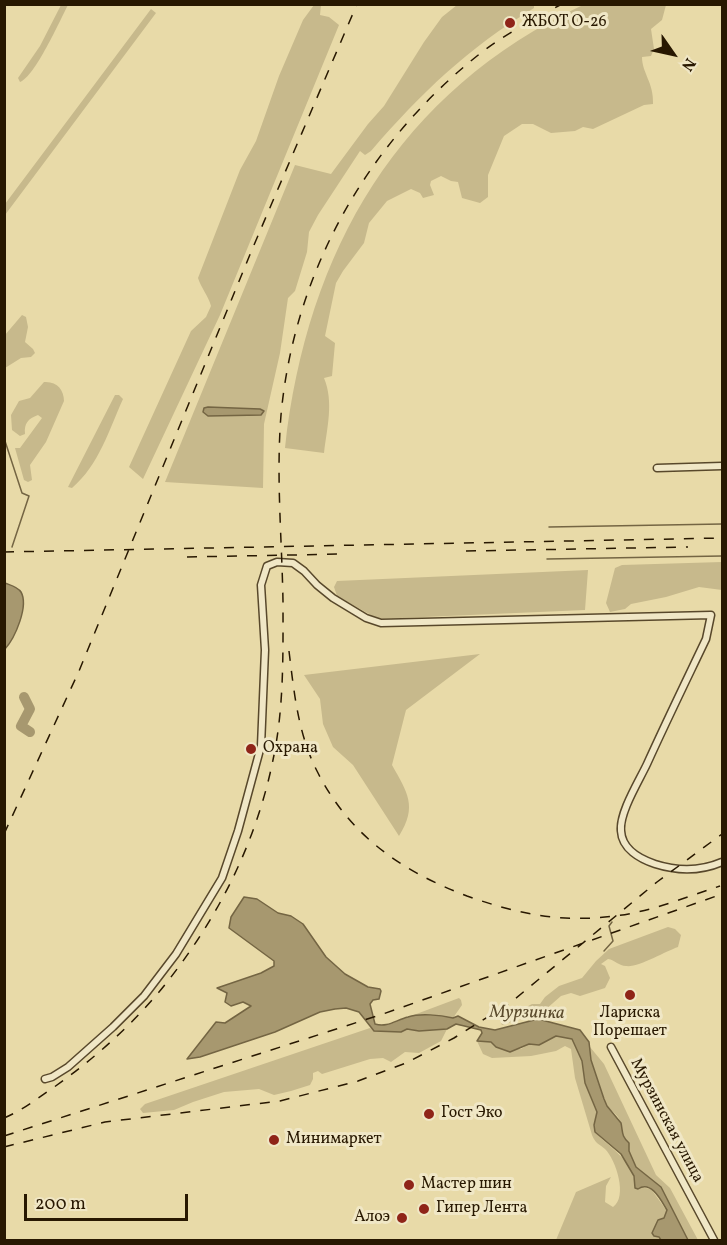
<!DOCTYPE html>
<html>
<head>
<meta charset="utf-8">
<style>
  body { margin:0 }
  #map { position:relative; width:727px; height:1245px; overflow:hidden; background:#e8daa8; font-family:Vollkorn,serif }
  canvas { display:block }
  .frame { position:absolute; inset:0; border:6px solid #281801; pointer-events:none }
  .north { position:absolute; left:643px; top:24px; width:60px; height:60px; -webkit-text-stroke:4px #f0e7c6; paint-order:stroke; rotate:124deg; font-size:16px; font-weight:700; line-height:24px; text-align:center; color:#281801 }
  .north::after { content:''; display:block; margin:auto; width:21px; height:27px; background:#281801; clip-path:polygon(50% 0,100% 100%,50% 72%,0 100%) }
  .scale { position:absolute; left:24px; top:1194px; width:164px; height:27px; box-sizing:border-box; border:3px solid #281801; border-top:0; padding-left:8px; font-size:18px; line-height:21px; white-space:nowrap; color:#281801; -webkit-text-stroke:4px #f0e7c6; paint-order:stroke }
</style>
</head>
<body>
<div id="map">
<canvas width="727" height="1245"></canvas>
<div class="frame"></div>
<div class="north">N</div>
<div class="scale">200 m</div>
</div>
<script>
const c = document.querySelector('canvas').getContext('2d');
c.lineJoin = 'round';
function paint(path, color) { c.fillStyle = color; c.fill(path, 'evenodd'); }
function stroke(path, color, width, dash) { c.strokeStyle = color; c.lineWidth = width; c.lineCap = dash ? 'butt' : 'round'; c.setLineDash(dash || []); c.stroke(path); }
function label(font, color, halo, rows, align = 'center') {
  c.font = font + ' Vollkorn,serif'; c.lineWidth = 6; c.setLineDash([]); c.textBaseline = 'middle'; c.strokeStyle = halo; c.fillStyle = color; for (const [text, x, y, turn = 0] of rows) {
    c.save(); c.translate(x, y); c.rotate((+turn || 0) * Math.PI / 180); c.textAlign = isNaN(turn) ? turn : align; if (halo) c.strokeText(text, 0, 0); c.fillText(text, 0, 0); c.restore();
  }
}
const green = new Path2D(`
  M 61,5 L 68,5 C 60,20 35,77 20,82 L 18,78 L 40,46 Z
  M 314,5 L 321,5 L 320,15 L 329,17 L 339,25 L 220,315 L 143,479 L 129,467 L 191,331 L 206,317 L 211,306 C 208,295 201,288 198,278 L 240,170 L 256,141 L 279,76 L 303,20 Z
  M 457,5 L 534,5 L 534,8 C 467,49 422,92 371,151 L 365,155 L 360,151 L 318,215 L 309,232 L 307,252 L 295,291 L 288,298 L 280,353 L 264,424 L 263,488 L 165,482 L 295,165 L 331,174 L 368,124 L 384,106 L 424,42 L 442,17 Z
  M 583,5 L 666,5 L 662,20 L 651,29 L 654,49 L 651,56 L 642,57 C 642,73 654,83 653,104 L 644,105 L 593,129 L 583,127 L 575,131 L 551,133 L 533,124 L 522,124 L 504,136 L 488,175 L 488,197 L 480,203 L 462,198 L 458,182 L 451,181 L 441,176 L 431,181 L 430,185 L 434,195 L 423,198 L 420,193 L 411,189 L 387,201 L 369,223 L 364,243 L 343,271 L 336,283 L 325,336 L 335,343 L 332,376 L 324,378 C 334,402 327,428 324,453 L 285,448 C 307,250 399,91 583,5 Z
  M 151,9 L 156,13 L 5,215 L 5,204 Z
  M 22,315 L 26,317 L 28,327 L 25,342 L 33,349 L 35,353 L 31,357 L 21,358 L 5,368 L 5,335 Z
  M 44,382 C 57,381 64,390 64,401 L 46,442 L 30,465 L 32,480 L 28,482 L 24,480 L 15,448 L 20,448 L 42,418 L 38,415 C 28,419 24,423 25,434 L 20,436 L 12,430 L 11,415 L 19,401 L 30,398 Z
  M 115,395 L 119,395 L 123,399 C 109,430 99,465 72,488 L 68,487 Z
  M 722,562 L 722,590 L 699,587 L 666,597 L 631,604 L 625,609 L 610,612 L 606,603 L 615,568 L 622,565 Z
  M 588,570 L 585,610 L 378,619 L 337,596 L 334,587 L 337,581 Z
  M 480,654 L 406,710 L 392,765 C 407,792 418,806 399,836 L 353,765 L 333,747 L 323,724 L 320,699 L 304,675 Z
  M 668,927 L 675,929 L 681,935 L 678,947 C 666,951 638,968 626,966 C 619,966 615,960 608,959 L 601,964 L 605,966 L 610,978 L 605,988 L 580,996 L 571,993 L 561,996 L 545,1010 L 532,1016 L 502,1025 L 500,1021 L 532,1004 L 540,1004 L 545,997 L 559,986 L 582,978 L 596,961 L 609,949 Z
  M 459,998 L 461,1000 L 462,1005 L 453,1018 L 411,1016 Z
  M 370,1028 L 374,1031 L 401,1032 L 407,1029 L 419,1031 L 447,1029 L 441,1041 L 419,1053 L 405,1052 L 391,1062 L 383,1058 L 370,1059 L 322,1074 L 318,1071 L 313,1073 L 313,1079 L 310,1085 L 291,1091 L 274,1095 L 259,1089 L 224,1092 L 193,1102 L 174,1110 L 143,1113 L 140,1109 L 145,1104 Z
  M 556,1036 L 572,1039 L 582,1061 L 585,1083 L 597,1113 L 595,1119 L 595,1132 C 607,1146 637,1163 634,1184 L 639,1189 L 641,1187 L 651,1189 L 667,1211 L 664,1218 L 658,1220 L 657,1236 L 661,1240 L 556,1240 L 576,1192 L 611,1177 L 606,1186 L 605,1202 L 613,1207 C 628,1197 616,1160 605,1149 C 599,1144 595,1143 592,1135 L 575,1078 L 571,1049 L 565,1046 L 556,1051 L 531,1056 L 492,1058 L 483,1054 L 477,1041 L 485,1041 L 521,1049 L 529,1044 L 539,1045 Z
  M 590,1047 L 604,1064 L 656,1175 L 670,1188 L 698,1240 L 688,1240 L 661,1187 L 636,1167 L 629,1151 L 628,1142 L 625,1140 C 621,1133 622,1123 618,1117 C 615,1113 611,1110 608,1107 C 599,1096 589,1061 590,1047 Z`);
const water = new Path2D(`
  M 208,407 L 260,409 L 264,411 L 261,415 L 208,416 L 203,412 L 204,408 Z
  M 5,583 C 10,585 18,587 21,592 C 29,606 15,638 5,649 Z
  M 244,897 L 257,899 L 278,913 L 291,916 L 303,924 L 326,957 L 345,974 L 368,987 L 380,989 L 381,991 L 379,999 L 373,1000 L 370,1004 L 375,1024 C 387,1028 396,1020 408,1017 C 420,1013 440,1015 453,1018 L 458,1016 L 479,1027 L 495,1030 L 538,1019 L 580,1030 L 589,1042 L 591,1060 L 604,1099 L 607,1106 L 621,1123 C 623,1132 621,1136 629,1143 L 629,1151 L 636,1167 L 661,1187 L 688,1240 L 661,1240 L 659,1237 L 654,1236 L 652,1233 L 658,1220 L 664,1218 L 667,1210 C 661,1200 651,1180 638,1189 L 635,1188 L 634,1176 L 621,1154 L 595,1132 L 594,1125 L 597,1112 L 585,1083 L 582,1061 L 572,1039 L 556,1036 L 539,1045 L 529,1044 L 510,1052 L 496,1047 L 491,1042 L 477,1041 L 482,1033 L 481,1030 L 456,1024 L 447,1029 L 419,1031 L 407,1029 L 401,1032 L 374,1031 L 359,1012 L 346,1008 L 335,1009 L 320,1012 L 275,1032 L 200,1057 L 187,1059 L 216,1022 L 225,1023 L 251,1006 L 243,1002 L 231,1006 L 225,1002 L 227,993 L 217,988 L 261,973 L 274,966 L 274,961 L 229,928 L 231,917 Z`);
const stream = new Path2D(`
  M 4,438 L 22,493 L 29,496 L 12,547
  M 549,527 L 722,524
  M 547,559 L 722,556
  M 604,951 L 613,941 L 609,926 L 612,922`);
const river = new Path2D(`
  M 24,697 L 30,709 L 21,726 L 30,732`);
const street = new Path2D(`
  M 657,468 L 722,466
  M 611,1047 L 714,1240
  M 45,1079 L 52,1077 L 68,1067 L 113,1027 L 144,996 L 176,954 L 222,878 L 238,831 L 261,746 L 265,650 L 261,585 L 267,566 L 277,562 L 293,563 L 304,571 L 317,585 L 333,598 L 366,618 L 381,623 L 711,615 L 706,639 C 686,681 666,722 647,764 C 639,781 619,813 621,831 C 622,849 640,859 655,864 C 677,871 701,871 722,862`);
const rail = new Path2D(`
  M 466,551 L 688,547
  M 4,552 L 722,538
  M 187,557 L 343,554
  M 289,651 C 294,692 298,734 317,771 C 349,835 401,871 467,896 C 518,914 561,923 615,916 C 650,912 686,897 720,886
  M 4,834 L 79,671 L 251,252 L 357,4
  M 4,1118 C 21,1111 35,1100 50,1090 C 90,1062 127,1030 159,992 C 216,923 257,843 274,755 C 284,705 283,653 283,602 C 282,540 276,477 281,415 C 294,273 366,145 477,56 C 503,35 533,20 562,4
  M 4,1136 L 383,1014 L 722,894
  M 4,1147 L 105,1122 L 280,1101 L 358,1081 L 406,1063 L 454,1038 L 510,1003 L 657,882 L 722,834`);
const markers = [
  [510,23,6,"#8f2418"],
  [251,749,6,"#8f2418"],
  [630,995,6,"#8f2418"],
  [429,1114,6,"#8f2418"],
  [274,1140,6,"#8f2418"],
  [409,1185,6,"#8f2418"],
  [424,1209,6,"#8f2418"],
  [402,1218,6,"#8f2418"]
];
const poiNames = [
  ["ЖБОТ О-26",522,23],
  ["Охрана",263,749],
  ["Лариска",630,1014,"center"],
  ["Порешает",630,1032,"center"],
  ["Гост Эко",441,1114],
  ["Минимаркет",286,1140],
  ["Мастер шин",421,1185],
  ["Гипер Лента",436,1209],
  ["Алоэ",390,1218,"right"]
];
const streetNames = [
  ["Мурзинская улица",666,1121,62]
];
const waterNames = [
  ["Мурзинка",527,1014,1]
];
paint(green, '#c7b98c');
paint(water, '#a7986f');
stroke(water, '#746543', 1.5);
stroke(stream, '#746543', 1.5);
stroke(river, '#a7986f', 10);
stroke(street, '#58482b', 9);
stroke(street, '#f0e7c6', 6);
stroke(rail, '#281801', 1.5, [10, 10]);
for (const [x, y, r, color] of markers) { const dot = new Path2D(); dot.arc(x, y, r, 0, 2 * Math.PI); c.fillStyle = color; c.fill(dot); stroke(dot, '#f0e7c6', 2); }
label('16px', '#281801', '#f0e7c6', poiNames, 'left');
label('16px', '#281801', '#f0e7c6', streetNames);
label('italic 18px', '#5b4b2d', '#f0e7c6', waterNames);
</script>
</body>
</html>
